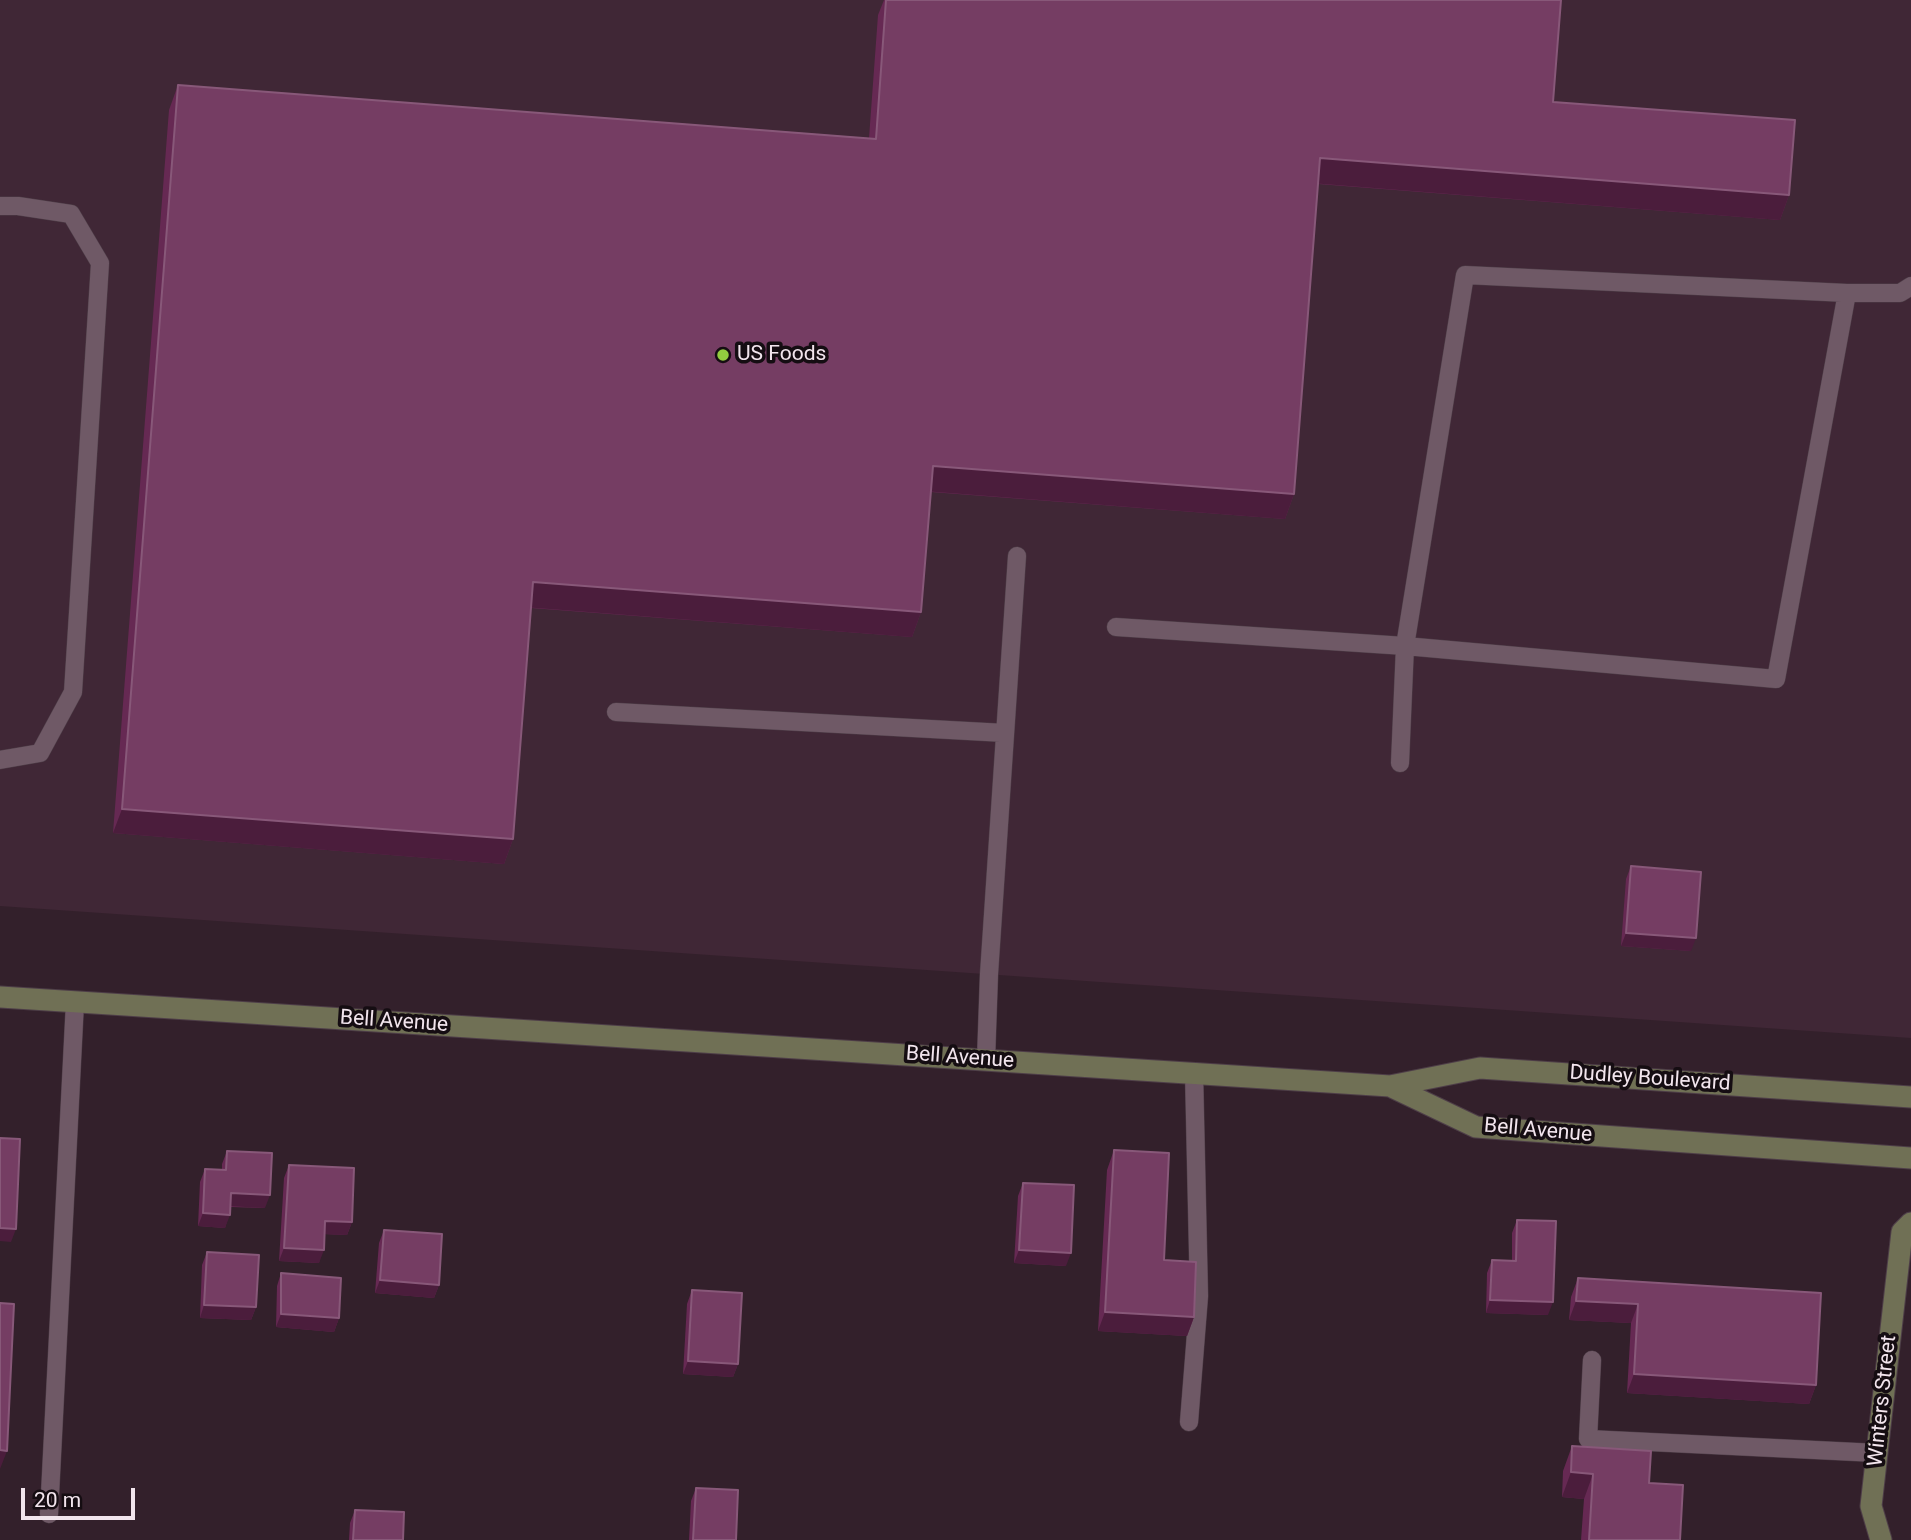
<!DOCTYPE html>
<html>
<head>
<meta charset="utf-8">
<style>
  body { margin:0 }
  #map { position:relative; width:1911px; height:1540px; overflow:hidden; background:#33202b; font-family:Roboto,sans-serif }
  canvas { display:block }
  .scale { position:absolute; left:21px; top:1488px; width:114px; height:32px; box-sizing:border-box; border:4px solid #f2e5ed; border-top:0; padding-left:9px; font-size:21px; line-height:24px; white-space:nowrap; color:#f2e5ed; -webkit-text-stroke:5px #150d12; paint-order:stroke }
</style>
</head>
<body>
<div id="map">
<canvas width="1911" height="1540"></canvas>
<div class="scale">20 m</div>
</div>
<script>
const c = document.querySelector('canvas').getContext('2d');
c.lineJoin = 'round';
function paint(path, color) { c.fillStyle = color; c.fill(path, 'evenodd'); }
function stroke(path, color, width, dash) { c.strokeStyle = color; c.lineWidth = width; c.lineCap = dash ? 'butt' : 'round'; c.setLineDash(dash || []); c.stroke(path); }
function label(font, color, halo, rows, align = 'center') {
  c.font = font + ' Roboto,sans-serif'; c.lineWidth = 7; c.setLineDash([]); c.textBaseline = 'middle'; c.strokeStyle = halo; c.fillStyle = color; for (const [text, x, y, turn = 0] of rows) {
    c.save(); c.translate(x, y); c.rotate((+turn || 0) * Math.PI / 180); c.textAlign = isNaN(turn) ? turn : align; if (halo) c.strokeText(text, 0, 0); c.fillText(text, 0, 0); c.restore();
  }
}
const built = new Path2D(`
  M 0,0 L 1911,0 L 1911,1038 L 0,906 Z`);
const lane = new Path2D(`
  M 0,206 L 18,206 L 71,214 L 100,263 L 73,692 L 40,753 L 0,760
  M 1116,627 L 1405,646 L 1776,679 L 1847,293
  M 616,712 L 1005,733
  M 1400,763 L 1405,646 L 1465,275 L 1847,293 L 1900,293 L 1911,286
  M 986,1060 L 989,974 L 1017,556
  M 1592,1360 L 1588,1439 L 1877,1453
  M 1189,1422 L 1199,1296 L 1194,1072
  M 49,1514 L 75,1002`);
const secondary = new Path2D(`
  M 0,997 L 1390,1086 L 1476,1127 L 1911,1158
  M 1390,1086 L 1480,1068 L 1911,1097
  M 1881,1540 L 1871,1506 L 1902,1232 L 1911,1223`);
const wall = new Path2D(`
  M 884,0 L 1561,0 L 1553,102 L 1789,195 L 1780,220 L 1318,184 L 1294,494 L 1285,519 L 931,492 L 921,612 L 912,637 L 531,608 L 513,839 L 504,864 L 113,833 L 169,110 L 178,85 L 869,138 L 878,15 Z
  M 1631,866 L 1691,951 L 1621,946 L 1626,879 Z
  M 1114,1150 L 1164,1260 L 1194,1317 L 1187,1336 L 1098,1331 L 1107,1170 Z
  M 227,1151 L 265,1208 L 231,1207 L 225,1228 L 198,1226 L 200,1182 L 205,1169 L 222,1170 L 222,1164 Z
  M 289,1165 L 352,1222 L 347,1235 L 324,1234 L 319,1263 L 279,1261 L 284,1178 Z
  M 1023,1183 L 1066,1266 L 1014,1263 L 1018,1196 Z
  M 1517,1220 L 1548,1315 L 1486,1313 L 1487,1273 L 1492,1260 L 1512,1261 L 1512,1233 Z
  M 384,1230 L 439,1285 L 434,1298 L 375,1293 L 379,1243 Z
  M 207,1252 L 256,1307 L 251,1320 L 200,1318 L 202,1265 Z
  M 281,1273 L 339,1318 L 334,1332 L 276,1327 L 277,1286 Z
  M 1578,1278 L 1816,1385 L 1809,1404 L 1627,1393 L 1631,1323 L 1569,1320 L 1571,1297 Z
  M 692,1290 L 738,1364 L 733,1377 L 683,1374 L 687,1304 Z
  M 1572,1446 L 1649,1483 L 1680,1540 L 1581,1540 L 1584,1499 L 1562,1497 L 1563,1471 Z
  M 696,1488 L 736,1540 L 689,1540 L 691,1501 Z
  M 355,1510 L 403,1540 L 349,1540 L 350,1523 Z`);
const shadedWall = new Path2D(`
  M 1320,158 L 1789,195 L 1780,220 L 1311,183 Z
  M 933,466 L 1294,494 L 1285,519 L 924,491 Z
  M 533,582 L 921,612 L 912,637 L 524,607 Z
  M 122,809 L 513,839 L 504,864 L 113,833 Z
  M 1626,933 L 1696,938 L 1691,951 L 1621,946 Z
  M 231,1193 L 270,1195 L 265,1208 L 227,1206 Z
  M 203,1213 L 230,1215 L 225,1228 L 198,1226 Z
  M 325,1221 L 352,1222 L 347,1235 L 320,1234 Z
  M 0,1228 L 16,1229 L 11,1242 L 0,1241 Z
  M 284,1248 L 324,1250 L 319,1263 L 279,1261 Z
  M 1019,1250 L 1071,1253 L 1066,1266 L 1014,1263 Z
  M 380,1280 L 439,1285 L 434,1298 L 375,1293 Z
  M 1490,1300 L 1553,1302 L 1548,1315 L 1486,1313 Z
  M 1576,1301 L 1638,1304 L 1631,1323 L 1569,1320 Z
  M 204,1305 L 256,1307 L 251,1320 L 200,1318 Z
  M 1105,1312 L 1194,1317 L 1187,1336 L 1098,1331 Z
  M 281,1314 L 339,1318 L 334,1332 L 276,1327 Z
  M 688,1361 L 738,1364 L 733,1377 L 683,1374 Z
  M 1634,1374 L 1816,1385 L 1809,1404 L 1627,1393 Z
  M 0,1450 L 7,1451 L 0,1469 Z
  M 1571,1472 L 1593,1474 L 1584,1499 L 1562,1497 Z`);
const building = new Path2D(`
  M 886,0 L 1561,0 L 1553,102 L 1795,120 L 1789,195 L 1320,158 L 1294,494 L 933,466 L 921,612 L 533,582 L 513,839 L 122,809 L 178,85 L 876,139 Z
  M 1631,866 L 1701,872 L 1696,938 L 1626,933 Z
  M 0,1138 L 20,1139 L 16,1229 L 0,1228 Z
  M 1114,1150 L 1169,1153 L 1164,1260 L 1196,1262 L 1194,1317 L 1105,1312 Z
  M 227,1151 L 272,1153 L 270,1195 L 231,1193 L 230,1215 L 203,1213 L 205,1169 L 226,1170 Z
  M 289,1165 L 354,1168 L 352,1222 L 325,1221 L 324,1250 L 284,1248 Z
  M 1023,1183 L 1074,1185 L 1071,1253 L 1019,1250 Z
  M 1517,1220 L 1556,1221 L 1553,1302 L 1490,1300 L 1492,1260 L 1516,1261 Z
  M 384,1230 L 442,1234 L 439,1285 L 380,1280 Z
  M 207,1252 L 259,1255 L 256,1307 L 204,1305 Z
  M 281,1273 L 341,1278 L 339,1318 L 281,1314 Z
  M 1578,1278 L 1821,1293 L 1816,1385 L 1634,1374 L 1638,1304 L 1576,1301 Z
  M 692,1290 L 742,1293 L 738,1364 L 688,1361 Z
  M 0,1303 L 14,1304 L 7,1451 L 0,1450 Z
  M 1572,1446 L 1651,1451 L 1649,1483 L 1683,1485 L 1680,1540 L 1589,1540 L 1593,1474 L 1571,1472 Z
  M 696,1488 L 738,1490 L 736,1540 L 693,1540 Z
  M 355,1510 L 404,1512 L 403,1540 L 353,1540 Z`);
const markers = [
  [723,355,7,"#92cd3f"]
];
const poiNames = [
  ["US Foods",737,355]
];
const streetNames = [
  ["Bell Avenue",394,1022,4],
  ["Bell Avenue",960,1058,4],
  ["Dudley Boulevard",1650,1079,4],
  ["Bell Avenue",1538,1131,5],
  ["Winters Street",1883,1401,-84]
];
paint(built, '#402736');
stroke(lane, '#4e3e48', 19);
stroke(secondary, '#4e3e48', 23);
stroke(lane, '#6f5966', 18);
stroke(secondary, '#707055', 21);
paint(wall, '#662953');
paint(shadedWall, '#4b1d3c');
paint(building, '#753d63');
stroke(building, '#885879', 2);
for (const [x, y, r, color] of markers) { const dot = new Path2D(); dot.arc(x, y, r, 0, 2 * Math.PI); c.fillStyle = color; c.fill(dot); stroke(dot, '#150d12', 2.5); }
label('21px', '#f2e5ed', '#150d12', poiNames, 'left');
label('21px', '#f2e5ed', '#150d12', streetNames);
</script>
</body>
</html>
